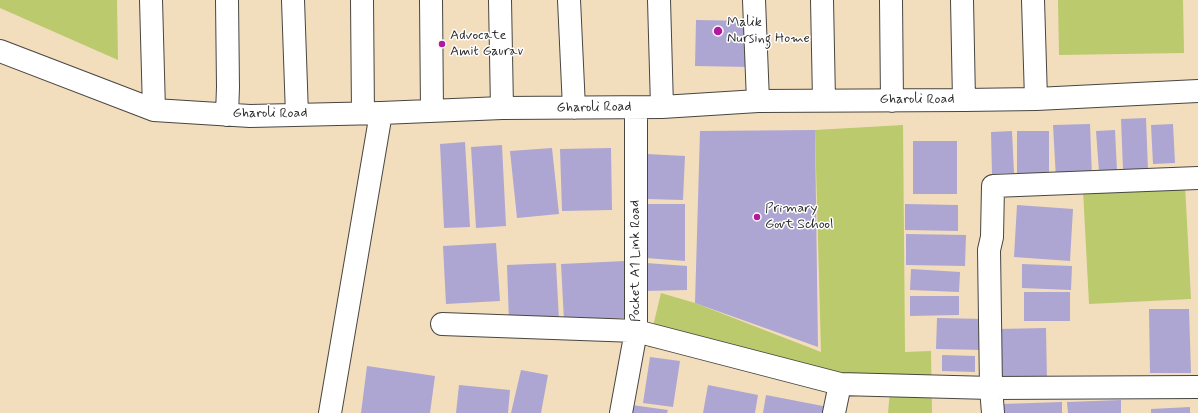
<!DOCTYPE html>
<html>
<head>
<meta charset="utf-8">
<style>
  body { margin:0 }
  canvas { display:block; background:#f2ddbd }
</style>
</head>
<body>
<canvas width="1198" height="413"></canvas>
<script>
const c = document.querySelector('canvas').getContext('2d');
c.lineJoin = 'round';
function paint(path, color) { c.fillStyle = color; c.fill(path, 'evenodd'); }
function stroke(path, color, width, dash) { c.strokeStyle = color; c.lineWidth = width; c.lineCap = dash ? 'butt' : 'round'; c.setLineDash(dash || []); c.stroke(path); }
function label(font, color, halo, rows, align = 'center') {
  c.font = font + ' Mynerve,sans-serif'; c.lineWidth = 3; c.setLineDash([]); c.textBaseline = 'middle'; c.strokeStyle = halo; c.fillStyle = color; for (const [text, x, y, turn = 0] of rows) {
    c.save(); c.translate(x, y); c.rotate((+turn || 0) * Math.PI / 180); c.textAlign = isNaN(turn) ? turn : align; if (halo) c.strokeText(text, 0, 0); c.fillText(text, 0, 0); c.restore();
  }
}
const green = new Path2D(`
  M 0,0 L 117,0 L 118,60 L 0,8 Z
  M 1058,0 L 1183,0 L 1184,53 L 1059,55 Z
  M 903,125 L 905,352 L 931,351 L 932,413 L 888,413 L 890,391 L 648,347 L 661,293 L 695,303 L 821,352 L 815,130 Z
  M 1185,185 L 1191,299 L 1089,304 L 1083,190 Z`);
const building = new Path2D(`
  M 696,20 L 751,21 L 750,67 L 695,66 Z
  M 1146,118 L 1148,170 L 1123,170 L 1121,119 Z
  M 1090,124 L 1092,178 L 1056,179 L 1053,125 Z
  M 1173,124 L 1175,163 L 1153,164 L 1151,125 Z
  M 815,130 L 818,347 L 695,303 L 700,131 Z
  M 1115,130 L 1117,171 L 1099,172 L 1096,131 Z
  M 1012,131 L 1014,173 L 992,174 L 991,132 Z
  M 1017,131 L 1049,131 L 1049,177 L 1017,177 Z
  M 913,141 L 957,141 L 957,194 L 913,194 Z
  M 465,142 L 470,227 L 444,228 L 440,144 Z
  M 502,145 L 506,226 L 476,228 L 471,147 Z
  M 552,148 L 559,214 L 517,218 L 510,151 Z
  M 611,148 L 612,210 L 562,211 L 560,149 Z
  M 647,154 L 685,156 L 683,200 L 647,199 Z
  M 648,204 L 685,204 L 685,261 L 646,258 Z
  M 905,204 L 958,205 L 958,231 L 905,230 Z
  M 1017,205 L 1073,209 L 1070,261 L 1014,257 Z
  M 906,234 L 966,235 L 965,266 L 906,265 Z
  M 496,243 L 500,301 L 446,304 L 443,246 Z
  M 625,261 L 628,318 L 564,321 L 561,264 Z
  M 556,263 L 559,320 L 509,322 L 507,265 Z
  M 646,263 L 687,266 L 687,290 L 645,291 Z
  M 1022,264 L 1072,266 L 1071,290 L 1022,288 Z
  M 911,269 L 960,272 L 959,292 L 910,290 Z
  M 1024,292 L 1070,292 L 1070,321 L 1024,321 Z
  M 910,296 L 959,296 L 959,315 L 910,316 Z
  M 1149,309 L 1189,309 L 1191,373 L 1150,373 Z
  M 937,318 L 986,319 L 985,350 L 936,349 Z
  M 1046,328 L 1047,381 L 999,382 L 998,329 Z
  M 942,355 L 975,356 L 975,372 L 942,371 Z
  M 650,357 L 680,361 L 673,407 L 643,403 Z
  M 367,366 L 435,376 L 430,413 L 361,413 Z
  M 521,370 L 548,375 L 541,413 L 511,413 Z
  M 459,385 L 510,390 L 508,413 L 456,413 Z
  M 708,385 L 758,395 L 755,413 L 703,413 Z
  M 766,395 L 828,407 L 827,413 L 763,413 Z
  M 1121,400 L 1121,413 L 1068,413 L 1067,402 Z
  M 1062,402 L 1062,413 L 1002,413 L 1002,404 Z
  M 632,405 L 668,410 L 667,413 L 631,413 Z
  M 1190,407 L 1190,413 L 1151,413 L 1151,409 Z`);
const street = new Path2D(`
  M 151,0 L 154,110
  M 227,0 L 228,87 L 227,115
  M 293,0 L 297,115
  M 362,0 L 363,113
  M 431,0 L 432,110
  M 500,0 L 502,108
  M 569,0 L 574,108
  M 659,0 L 662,107
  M 754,0 L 758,101
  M 822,0 L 824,100
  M 891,0 L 892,101
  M 962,0 L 964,100
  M 1033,0 L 1036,99
  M 0,51 L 154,110 L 250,116 L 381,113 L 502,108 L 662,107 L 758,101 L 964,100 L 1036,99 L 1198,91
  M 442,324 L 636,331 L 840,384 L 991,388 L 1198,387
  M 330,413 L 381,113
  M 621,413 L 636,331 L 636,108
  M 834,413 L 840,384
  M 993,413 L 991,388 L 989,250 L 992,237 L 993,186 L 1198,178`);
const markers = [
  [718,31,5,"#b5179e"],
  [442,44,4,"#b5179e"],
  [757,217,4,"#b5179e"]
];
const poiNames = [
  ["Malik",727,23],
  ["Nursing Home",727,39],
  ["Advocate",450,36],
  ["Amit Gaurav",450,52],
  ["Primary",765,209],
  ["Govt School",765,225]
];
const streetNames = [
  ["Gharoli Road",917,100],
  ["Gharoli Road",594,108,-1],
  ["Gharoli Road",270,114],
  ["Pocket A1 Link Road",636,261,-90]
];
paint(green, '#bbca6c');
paint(building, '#aea6d2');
stroke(street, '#494641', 24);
stroke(street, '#fff', 22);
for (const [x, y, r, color] of markers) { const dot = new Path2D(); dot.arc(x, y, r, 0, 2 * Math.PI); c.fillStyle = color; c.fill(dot); stroke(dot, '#fff', 1.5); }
label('14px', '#2b2b2b', '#fff', poiNames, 'left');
label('14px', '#2b2b2b', '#fff', streetNames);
</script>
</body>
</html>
